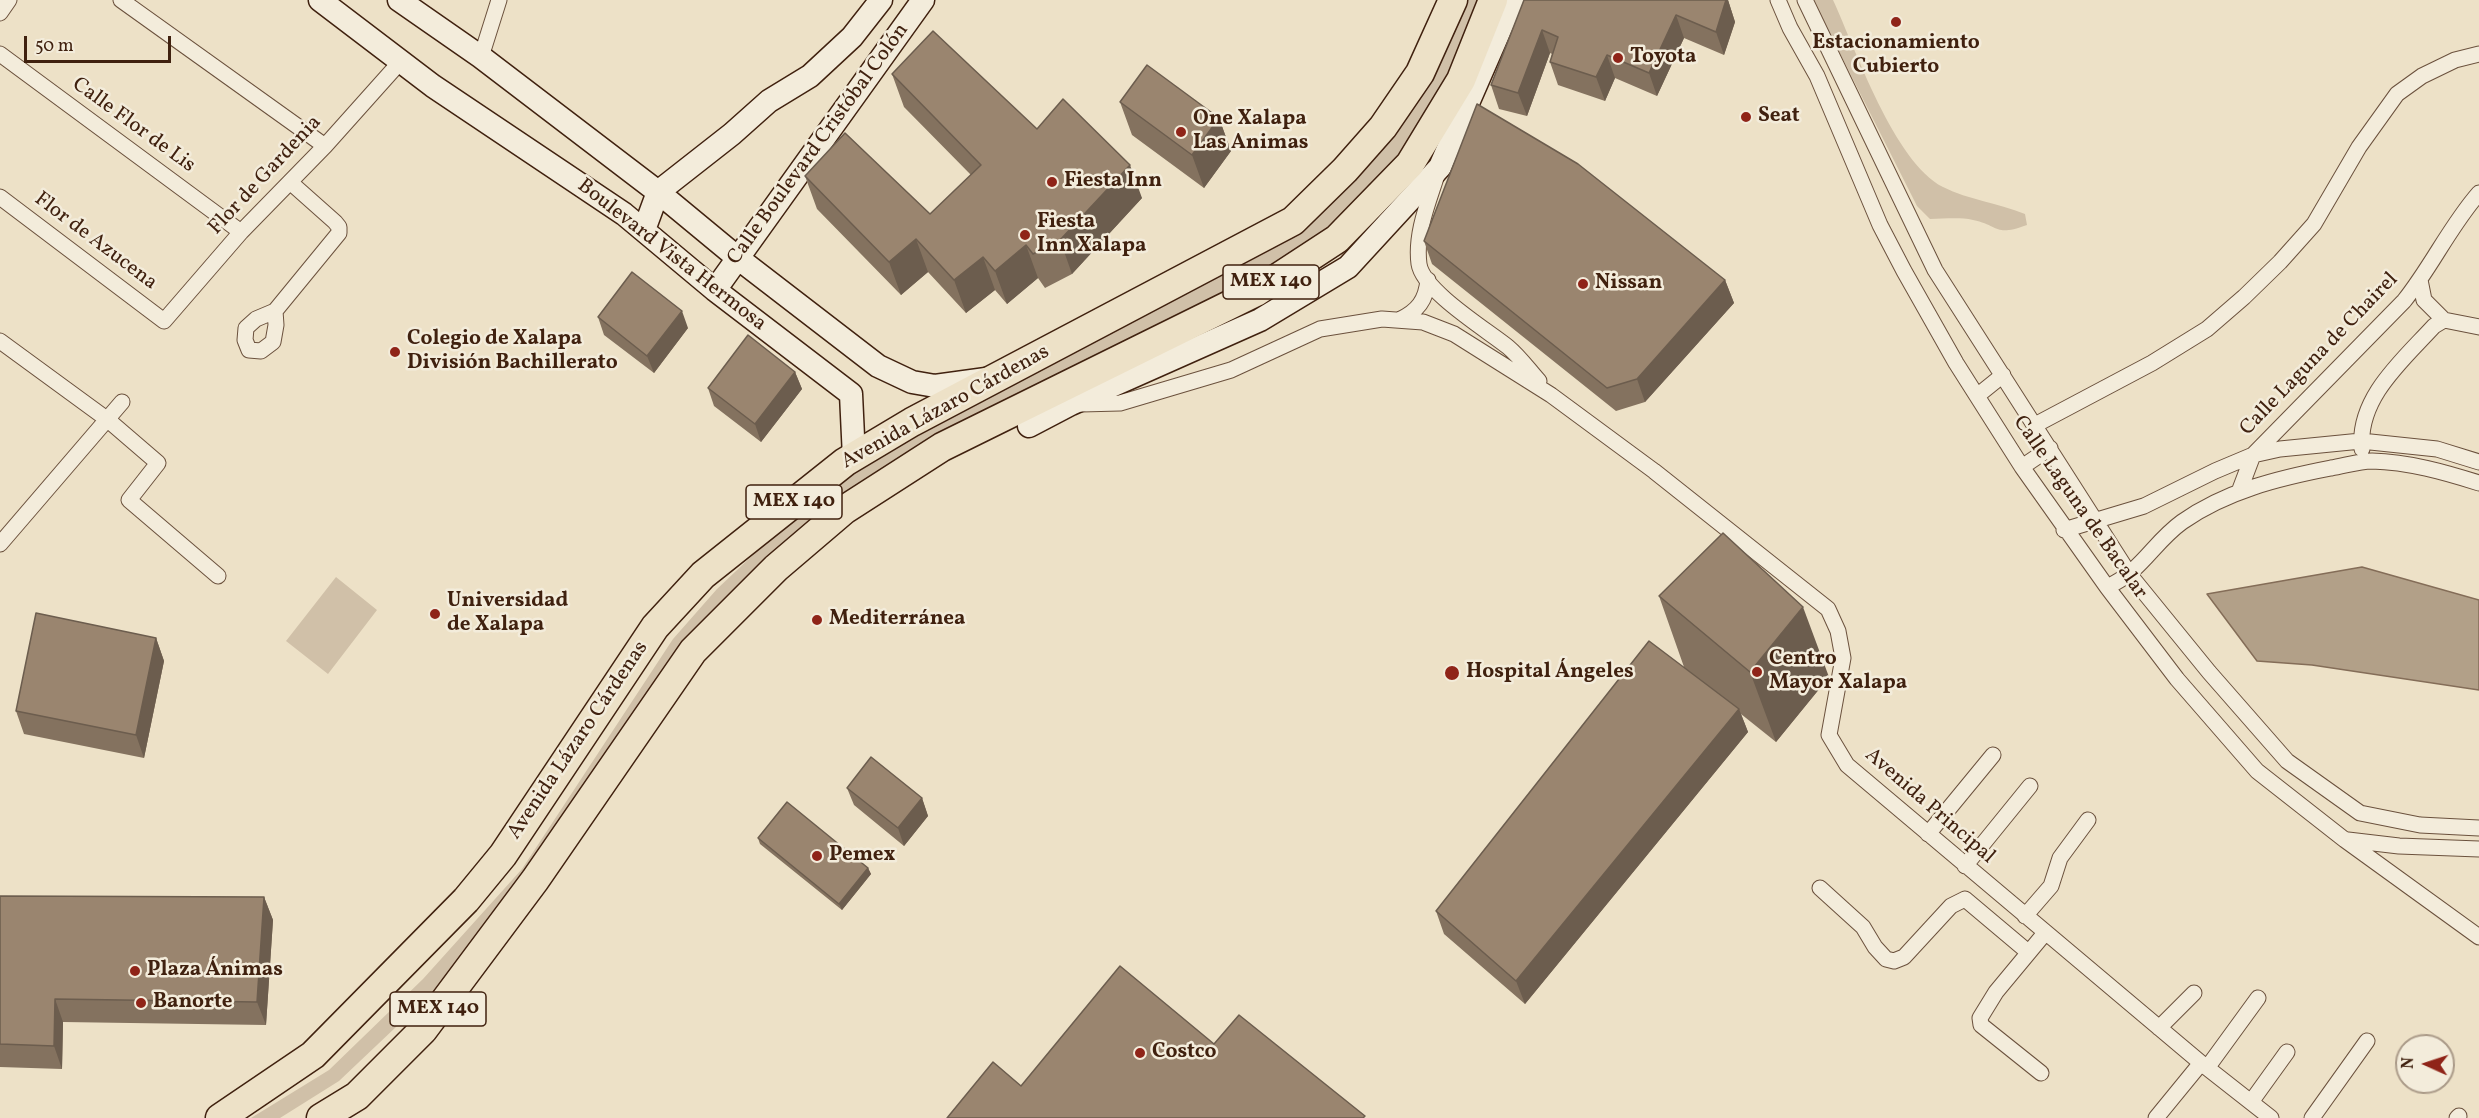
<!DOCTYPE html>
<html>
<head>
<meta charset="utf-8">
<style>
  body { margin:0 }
  #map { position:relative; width:2479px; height:1118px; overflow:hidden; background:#ede1c7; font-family:Vollkorn,serif }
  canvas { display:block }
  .north { position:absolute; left:2395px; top:1034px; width:60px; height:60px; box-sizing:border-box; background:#f3ecdb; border:2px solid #ab9b89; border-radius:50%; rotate:273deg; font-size:16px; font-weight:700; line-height:24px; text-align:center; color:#40210f }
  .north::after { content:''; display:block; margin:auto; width:21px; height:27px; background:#8f2418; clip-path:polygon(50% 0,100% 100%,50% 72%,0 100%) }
  .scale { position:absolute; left:24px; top:36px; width:147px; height:27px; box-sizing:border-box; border:3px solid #40210f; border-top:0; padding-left:8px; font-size:18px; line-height:21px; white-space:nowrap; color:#40210f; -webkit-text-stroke:4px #f3ecdb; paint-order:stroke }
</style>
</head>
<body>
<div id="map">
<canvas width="2479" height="1118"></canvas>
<div class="north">N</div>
<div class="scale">50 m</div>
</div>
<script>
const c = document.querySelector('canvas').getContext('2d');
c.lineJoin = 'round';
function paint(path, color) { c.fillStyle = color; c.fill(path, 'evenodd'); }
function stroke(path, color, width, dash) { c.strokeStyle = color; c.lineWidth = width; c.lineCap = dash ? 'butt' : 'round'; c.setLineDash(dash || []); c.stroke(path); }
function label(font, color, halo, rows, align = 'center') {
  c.font = font + ' Vollkorn,serif'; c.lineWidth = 5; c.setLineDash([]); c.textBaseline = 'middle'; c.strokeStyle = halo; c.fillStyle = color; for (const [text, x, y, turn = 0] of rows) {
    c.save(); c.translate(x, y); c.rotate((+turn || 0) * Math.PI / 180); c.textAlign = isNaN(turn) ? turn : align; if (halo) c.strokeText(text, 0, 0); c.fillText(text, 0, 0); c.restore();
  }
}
const green = new Path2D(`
  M 1455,0 L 1479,0 L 1448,79 L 1405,160 L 1330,233 L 1195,312 L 938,444 L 689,645 L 532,880 L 434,991 L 339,1081 L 280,1118 L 251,1118 L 329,1070 L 423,979 L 522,869 L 673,639 L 717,589 L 847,466 L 1299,225 Z
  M 1813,0 L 1833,0 C 1856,50 1894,162 1943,187 C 1969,200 1998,203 2025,214 L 2027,225 C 1994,237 2001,226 1973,220 C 1959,217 1944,219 1930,219 L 1917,206 Z
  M 336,577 L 377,610 L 328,674 L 286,641 Z`);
const water = new Path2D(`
  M 2362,567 L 2479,600 L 2479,690 L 2312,665 L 2257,661 L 2207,594 Z`);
const street = new Path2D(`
  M 121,0 L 325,146
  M 1778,0 L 1790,28 L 1817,76 L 1880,225 L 1904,271 L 1956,363 L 2022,467 L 2107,587 L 2177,679 L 2257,771 L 2345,840 L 2479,937
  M 1805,0 L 1935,270 L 2130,575 L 2209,672 L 2287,761 L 2360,813 L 2420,825 L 2479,828
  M 0,13 L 9,0
  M 0,54 L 241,232
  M 481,57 L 499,0
  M 1437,175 C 1428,203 1415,234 1419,264 C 1423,291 1487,330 1508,347 C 1520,357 1529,370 1539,381
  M 0,197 L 164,321 L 241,232 L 325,146 L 401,61
  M 2420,280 L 2424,300 L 2444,320
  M 275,311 L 276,325 L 273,342 L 261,351 L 249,350 L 245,340 L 246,328 L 256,319 L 275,311 L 339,233 L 339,227 L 335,222 L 290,182
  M 1399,320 C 1418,311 1426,300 1428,280
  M 0,341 L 108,420 L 158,463 L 129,500 L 218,576
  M 1977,396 L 2003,375
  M 1081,404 L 1120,403 L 1231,370 L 1320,329 L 1382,319 L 1423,322 L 1454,334 L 1551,395 L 1654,471 L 1828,609 L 1838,631 L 1843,658 L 1829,735 L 1847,765 L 2201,1063 L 2271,1118
  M 2035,425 L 2152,363 L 2207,329 L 2244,297 L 2280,262 L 2314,224 L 2359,147 L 2397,94 L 2422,76 L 2455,60 L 2479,54
  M 2362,449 C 2357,398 2403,360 2434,326 L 2444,320 L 2479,327
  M 2022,467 L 2050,448
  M 2239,492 L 2253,455 L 2404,301 C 2432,266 2450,226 2479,193
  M 2064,530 L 2144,506 L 2215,471 L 2253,455 L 2280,449 L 2361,441 L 2437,449 L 2479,462
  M 0,544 L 122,402
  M 2107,587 C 2141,572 2153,543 2182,522 C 2226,491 2279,478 2331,468 C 2344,466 2359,461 2372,461 C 2409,462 2444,472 2479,483
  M 1928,834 L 1993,755
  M 2348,840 L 2399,846 L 2479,849
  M 1965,866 L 2030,786
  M 1820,888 L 1863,927 L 1875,947 L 1886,959 L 1894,961 L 1904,957 L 1951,906 L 1965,899
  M 1965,899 L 2028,952
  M 2025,916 L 2051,886 L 2060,858 L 2088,820
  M 2159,1028 L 2194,993
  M 2207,1068 L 2258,998
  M 2041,1073 L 1981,1025 L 1980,1018 L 1996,992 L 2045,933
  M 2251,1102 L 2287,1052
  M 2156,1118 L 2201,1063
  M 2312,1118 L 2367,1041
  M 2457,1118 L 2459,1116`);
const secondary = new Path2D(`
  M 320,0 L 433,86 L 624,214 L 715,290 L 851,394 L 854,458
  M 399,0 L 481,57 L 658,192 L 739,259 L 878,366 L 912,382 L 935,386 L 986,379
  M 644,230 L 658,192 L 732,134 L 769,101 L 810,76 L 852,37 L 881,0
  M 715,290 L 923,0
  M 1029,426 L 1071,404 L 1260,320 L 1348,267 L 1440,167 L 1513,0`);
const highway = new Path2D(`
  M 220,1118 L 313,1055 L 466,900 L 503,855 L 655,627 L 703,575 L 845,462 L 912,422 L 1293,221 L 1345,170 L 1383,127 L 1420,73 L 1453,0
  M 321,1118 L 357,1096 L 423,1030 L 535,880 L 693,651 L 776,568 L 844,510 L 942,447 L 1256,292 L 1337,239 L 1410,164 L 1461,80 L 1493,0`);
const wall = new Path2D(`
  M 1524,0 L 1728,0 L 1735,22 L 1724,55 L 1684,38 L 1657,96 L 1615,78 L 1605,101 L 1558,85 L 1550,62 L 1552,54 L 1550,53 L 1527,116 L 1499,109 L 1491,85 Z
  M 892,74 L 1037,129 L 1142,198 L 1072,274 L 1045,288 L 1038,278 L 1007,304 L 995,290 L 966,313 L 928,272 L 901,295 L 817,209 L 805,176 L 930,214 L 971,175 L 904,107 Z
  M 1120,102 L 1219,118 L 1231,151 L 1204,188 L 1132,135 Z
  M 1424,241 L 1725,280 L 1734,303 L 1645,402 L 1616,411 L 1432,264 Z
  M 598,317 L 688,328 L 654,373 L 604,335 Z
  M 795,372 L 802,389 L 761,442 L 714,406 L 708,388 Z
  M 1659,596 L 1829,677 L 1776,742 L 1741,714 L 1748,732 L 1525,1004 L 1444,934 L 1436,911 L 1684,667 Z
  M 156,638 L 164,661 L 144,758 L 24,734 L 16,711 Z
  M 847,788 L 922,798 L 928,816 L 904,846 L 854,805 Z
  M 758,838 L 868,868 L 871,874 L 842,910 L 760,844 Z
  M 0,896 L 264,897 L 273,920 L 266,1025 L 63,1022 L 62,1069 L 0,1067 Z`);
const shadedWall = new Path2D(`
  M 1726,0 L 1728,0 L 1735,22 L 1724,55 L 1716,32 Z
  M 1676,15 L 1684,38 L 1657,96 L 1649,73 Z
  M 1542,30 L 1550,53 L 1527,116 L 1518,93 Z
  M 1607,55 L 1615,78 L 1605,101 L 1596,77 Z
  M 1219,118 L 1231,151 L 1204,188 L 1192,155 Z
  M 1130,165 L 1142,198 L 1072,274 L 1060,240 Z
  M 916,239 L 928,272 L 901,295 L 889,262 Z
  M 1026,245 L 1038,278 L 1007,304 L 995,271 Z
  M 983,257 L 995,290 L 966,313 L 954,280 Z
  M 1725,280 L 1734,303 L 1645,402 L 1637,379 Z
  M 682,311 L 688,328 L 654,373 L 647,356 Z
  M 795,372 L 802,389 L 761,442 L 755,424 Z
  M 1803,607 L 1829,677 L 1776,742 L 1750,672 Z
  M 156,638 L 164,661 L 144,758 L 136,735 Z
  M 1739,709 L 1748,732 L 1525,1004 L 1516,981 Z
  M 922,798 L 928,816 L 904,846 L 898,828 Z
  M 868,868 L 871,874 L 842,910 L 839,904 Z
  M 264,897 L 273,920 L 266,1025 L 257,1002 Z
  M 55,999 L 63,1022 L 62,1069 L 54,1046 Z`);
const building = new Path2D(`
  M 1524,0 L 1726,0 L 1716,32 L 1676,15 L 1649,73 L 1607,55 L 1596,77 L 1550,62 L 1558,37 L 1542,30 L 1518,93 L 1491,85 Z
  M 933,31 L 1037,129 L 1063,99 L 1130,165 L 1060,240 L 1033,254 L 1026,245 L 995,271 L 983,257 L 954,280 L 916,239 L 889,262 L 805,176 L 845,133 L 930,214 L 981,165 L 892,74 Z
  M 1147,65 L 1219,118 L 1192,155 L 1120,102 Z
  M 1477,104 L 1578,164 L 1725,280 L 1637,379 L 1607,388 L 1424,241 Z
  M 632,272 L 682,311 L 647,356 L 598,317 Z
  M 748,335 L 795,372 L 755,424 L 708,388 Z
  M 1723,533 L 1803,607 L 1750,672 L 1659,596 Z
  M 36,613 L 156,638 L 136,735 L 16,711 Z
  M 1649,641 L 1739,709 L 1516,981 L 1436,911 Z
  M 871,757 L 922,798 L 898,828 L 847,788 Z
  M 787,802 L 868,868 L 839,904 L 758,838 Z
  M 0,896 L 264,897 L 257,1002 L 55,999 L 54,1046 L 0,1044 Z
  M 1120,966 L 1214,1044 L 1239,1015 L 1365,1116 L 1363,1118 L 947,1118 L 993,1062 L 1021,1086 Z`);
const markers = [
  [1896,22,6,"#8f2418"],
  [1618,58,6,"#8f2418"],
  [1746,117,6,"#8f2418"],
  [1181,132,6,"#8f2418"],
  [1052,182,6,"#8f2418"],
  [1025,235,6,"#8f2418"],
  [1583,284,6,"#8f2418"],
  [395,352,6,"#8f2418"],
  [435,614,6,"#8f2418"],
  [817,620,6,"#8f2418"],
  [1757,672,6,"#8f2418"],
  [1452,673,8,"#8f2418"],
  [817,856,6,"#8f2418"],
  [135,971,6,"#8f2418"],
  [141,1003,6,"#8f2418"],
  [1140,1053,6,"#8f2418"]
];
const shields = [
  [1271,282,96],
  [794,502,96],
  [438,1009,96]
];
const shieldNames = [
  ["MEX 140",1271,282],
  ["MEX 140",794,502],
  ["MEX 140",438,1009]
];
const poiNames = [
  ["Estacionamiento",1896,44,"center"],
  ["Cubierto",1896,68,"center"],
  ["Toyota",1630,58],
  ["Seat",1758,117],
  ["One Xalapa",1193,120],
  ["Las Animas",1193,144],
  ["Fiesta Inn",1064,182],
  ["Fiesta",1037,223],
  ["Inn Xalapa",1037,247],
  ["Nissan",1595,284],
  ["Colegio de Xalapa",407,340],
  ["División Bachillerato",407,364],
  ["Universidad",447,602],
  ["de Xalapa",447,626],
  ["Mediterránea",829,620],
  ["Centro",1769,660],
  ["Mayor Xalapa",1769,684],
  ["Hospital Ángeles",1466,673],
  ["Pemex",829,856],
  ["Plaza Ánimas",147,971],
  ["Banorte",153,1003],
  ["Costco",1152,1053]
];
const streetNames = [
  ["Calle Flor de Lis",133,126,36],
  ["Calle Boulevard Cristóbal Colón",819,145,-54],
  ["Flor de Gardenia",266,176,-47],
  ["Flor de Azucena",95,242,37],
  ["Boulevard Vista Hermosa",671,256,38],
  ["Calle Laguna de Chairel",2320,355,-46],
  ["Avenida Lázaro Cárdenas",946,408,-29],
  ["Calle Laguna de Bacalar",2079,508,55],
  ["Avenida Lázaro Cárdenas",579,741,-56],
  ["Avenida Principal",1929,807,41]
];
paint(green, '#d0c0a8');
paint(water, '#b2a088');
stroke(water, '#846d58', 1.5);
stroke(street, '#6b513d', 17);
stroke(secondary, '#40210f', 25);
stroke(highway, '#40210f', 31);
stroke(street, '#f3ecdb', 15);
stroke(secondary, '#f3ecdb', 22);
stroke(highway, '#ede1c7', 28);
paint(wall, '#84725f');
paint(shadedWall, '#6c5d4e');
paint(building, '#9a856f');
stroke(building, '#6c5d4e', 1.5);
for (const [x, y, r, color] of markers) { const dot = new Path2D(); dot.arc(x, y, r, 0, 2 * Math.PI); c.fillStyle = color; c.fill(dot); stroke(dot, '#f3ecdb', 2); }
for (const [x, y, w] of shields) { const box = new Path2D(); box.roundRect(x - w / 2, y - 17, w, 34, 4.5); c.fillStyle = '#f3ecdb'; c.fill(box); stroke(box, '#40210f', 1.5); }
label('bold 20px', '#40210f', null, shieldNames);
label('bold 21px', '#40210f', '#f3ecdb', poiNames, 'left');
label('21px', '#40210f', '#f3ecdb', streetNames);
</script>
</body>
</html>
